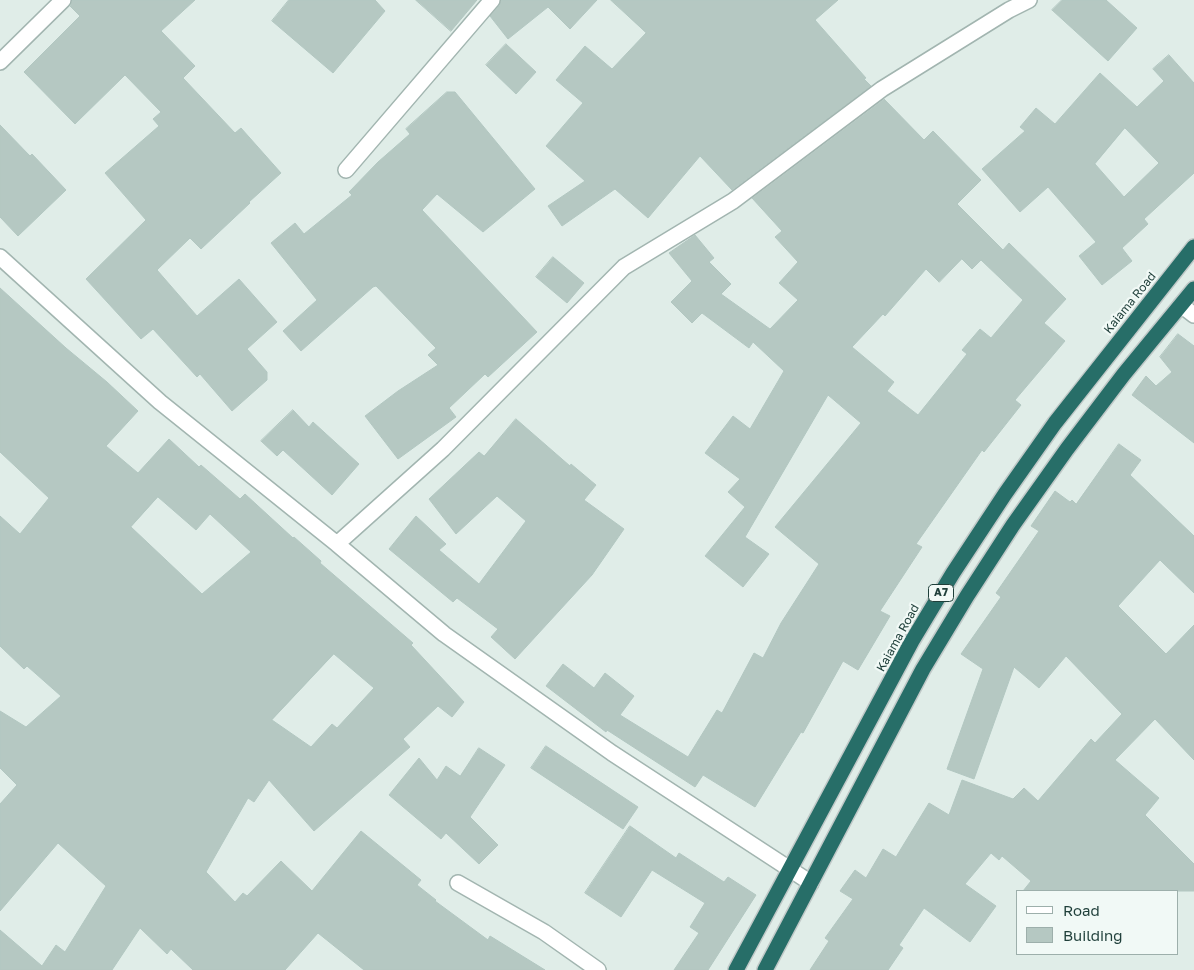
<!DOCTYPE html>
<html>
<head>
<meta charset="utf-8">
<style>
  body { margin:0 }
  #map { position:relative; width:1194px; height:970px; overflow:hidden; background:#e0ede8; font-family:"Golos Text",sans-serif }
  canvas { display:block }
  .legend { position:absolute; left:1016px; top:890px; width:162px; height:65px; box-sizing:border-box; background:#f1f9f6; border:1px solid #9dafab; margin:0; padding:6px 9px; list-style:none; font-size:15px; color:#1f3f3a }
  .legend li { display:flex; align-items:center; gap:10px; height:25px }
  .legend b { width:25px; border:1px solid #9dafab }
</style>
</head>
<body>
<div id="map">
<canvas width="1194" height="970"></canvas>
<ul class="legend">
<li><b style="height:6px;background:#fff"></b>Road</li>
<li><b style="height:14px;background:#b5c8c2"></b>Building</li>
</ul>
</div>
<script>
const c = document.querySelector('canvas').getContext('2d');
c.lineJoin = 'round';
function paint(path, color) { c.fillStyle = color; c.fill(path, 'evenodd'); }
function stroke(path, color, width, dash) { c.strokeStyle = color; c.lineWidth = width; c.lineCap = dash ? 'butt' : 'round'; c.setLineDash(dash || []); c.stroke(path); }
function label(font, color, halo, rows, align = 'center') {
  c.font = font + ' "Golos Text",sans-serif'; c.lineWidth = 4.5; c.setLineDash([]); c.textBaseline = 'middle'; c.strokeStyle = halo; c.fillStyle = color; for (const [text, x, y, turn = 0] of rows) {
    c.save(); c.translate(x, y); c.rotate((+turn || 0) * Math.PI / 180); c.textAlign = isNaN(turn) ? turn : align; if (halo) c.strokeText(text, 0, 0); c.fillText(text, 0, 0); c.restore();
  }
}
const building = new Path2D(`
  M 72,0 L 195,0 L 161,31 L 195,66 L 183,78 L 235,133 L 241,128 L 281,173 L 249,202 L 250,203 L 201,249 L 190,238 L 157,270 L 197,316 L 239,279 L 277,322 L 247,349 L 267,372 L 267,380 L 232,411 L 200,374 L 197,377 L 153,329 L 141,339 L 86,279 L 146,220 L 105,173 L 159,126 L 153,119 L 161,112 L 125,75 L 75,124 L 24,72 L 80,16 L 70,6 Z
  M 289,0 L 375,0 L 385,11 L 333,73 L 272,21 Z
  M 416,0 L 477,0 L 451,31 Z
  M 501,0 L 597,0 L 570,29 L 548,7 L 508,39 L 490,16 L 499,6 Z
  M 611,0 L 838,0 L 815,20 L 866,78 L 864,79 L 871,86 L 732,190 L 700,156 L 648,218 L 615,189 L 562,226 L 548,206 L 585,181 L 546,146 L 583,103 L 556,80 L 585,46 L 612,69 L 646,33 Z
  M 1062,0 L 1106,0 L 1137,28 L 1108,61 L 1052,10 Z
  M 506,44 L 536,72 L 516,94 L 486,65 Z
  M 1169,55 L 1194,83 L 1194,173 L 1144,219 L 1148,224 L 1122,248 L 1132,261 L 1102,285 L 1079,256 L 1096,242 L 1048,187 L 1020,212 L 982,169 L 1025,131 L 1020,127 L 1036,108 L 1055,124 L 1100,73 L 1137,107 L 1164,81 L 1153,69 ZM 1125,128 L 1159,163 L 1124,197 L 1095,164 Z
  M 447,92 L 455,92 L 535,189 L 483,232 L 437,194 L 422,210 L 537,332 L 488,377 L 485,374 L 449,408 L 456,417 L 398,459 L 365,416 L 398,391 L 438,365 L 428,355 L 436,348 L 376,286 L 373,287 L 301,351 L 283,331 L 317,300 L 271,243 L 295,223 L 304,234 L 352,195 L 349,192 L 378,162 L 410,134 L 406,129 Z
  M 884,99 L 924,140 L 933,131 L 981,180 L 957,204 L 1003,250 L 1009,243 L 1066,299 L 1044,323 L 1065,341 L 1015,400 L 1021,405 L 984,452 L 982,450 L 916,544 L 922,547 L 880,611 L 890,616 L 858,670 L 843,661 L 803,733 L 801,732 L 755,807 L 703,775 L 695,787 L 607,730 L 606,732 L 546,686 L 563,664 L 594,688 L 605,673 L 634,696 L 620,715 L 688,757 L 717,710 L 722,713 L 754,653 L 763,658 L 781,623 L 819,564 L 775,527 L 861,423 L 828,395 L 745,537 L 769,554 L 743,587 L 705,556 L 745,507 L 728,492 L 740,479 L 705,453 L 733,416 L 750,429 L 784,371 L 753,342 L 749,348 L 702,313 L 692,323 L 671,302 L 692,281 L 669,253 L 695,235 L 714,258 L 709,262 L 731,284 L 721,294 L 770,329 L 798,300 L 779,283 L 798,262 L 775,237 L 782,231 L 752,198 ZM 962,259 L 972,269 L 981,260 L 1023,300 L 991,338 L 980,329 L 962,350 L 967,354 L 918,415 L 887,391 L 894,382 L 852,347 L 883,314 L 885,316 L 926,269 L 939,282 Z
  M 0,125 L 30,156 L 32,154 L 66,190 L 18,236 L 0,217 Z
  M 553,257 L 584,283 L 567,303 L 536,277 Z
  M 0,288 L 66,348 L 107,382 L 138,411 L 106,446 L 138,473 L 169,439 L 199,467 L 201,465 L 240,499 L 245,494 L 293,538 L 294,537 L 321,561 L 320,563 L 413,643 L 411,645 L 464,702 L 452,717 L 438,706 L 403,739 L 410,747 L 314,831 L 269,780 L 254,802 L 248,798 L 206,872 L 235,902 L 243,893 L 247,896 L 281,861 L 312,891 L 361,831 L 421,880 L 417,885 L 436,900 L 435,901 L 488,940 L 490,936 L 545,970 L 364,970 L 318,933 L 285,970 L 193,970 L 171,949 L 167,954 L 140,928 L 112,970 L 0,970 L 0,930 L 42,966 L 56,945 L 65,952 L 106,886 L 58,843 L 0,911 L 0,804 L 17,785 L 0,768 L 0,711 L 26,727 L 61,696 L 27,666 L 24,669 L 0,646 L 0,516 L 20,534 L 49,498 L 0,452 ZM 158,497 L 196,530 L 210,514 L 251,552 L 202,594 L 131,527 ZM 334,654 L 374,688 L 337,728 L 332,724 L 311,747 L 272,720 Z
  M 1178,334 L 1194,346 L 1194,443 L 1132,395 L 1146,376 L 1156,386 L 1172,372 L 1160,357 Z
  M 293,410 L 309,427 L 313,422 L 359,464 L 332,495 L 283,450 L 277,456 L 261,441 Z
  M 516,419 L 570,466 L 571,464 L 596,485 L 584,500 L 624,529 L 592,575 L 515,659 L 491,637 L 498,629 L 457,598 L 453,602 L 389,549 L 416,516 L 446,544 L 439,550 L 479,584 L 526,521 L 497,496 L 456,534 L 429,499 L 479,452 L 484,456 Z
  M 1119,444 L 1141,460 L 1130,475 L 1194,536 L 1194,593 L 1160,560 L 1118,606 L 1166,654 L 1194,625 L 1194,760 L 1155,719 L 1115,760 L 1159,798 L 1145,815 L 1194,864 L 1194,891 L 1023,891 L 1031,881 L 1002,856 L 999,860 L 991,853 L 965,884 L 996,906 L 970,942 L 924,908 L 899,945 L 903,948 L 888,970 L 810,970 L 829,941 L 825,938 L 853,899 L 840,891 L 855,870 L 866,878 L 883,849 L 896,857 L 929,803 L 949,815 L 962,780 L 1013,799 L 1024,788 L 1038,801 L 1091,739 L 1095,743 L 1122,714 L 1066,656 L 1039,688 L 1014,667 L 974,779 L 947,769 L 983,669 L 961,654 L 1001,597 L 996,593 L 1039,531 L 1031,526 L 1055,491 L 1070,502 L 1072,500 L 1076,504 Z
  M 546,746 L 638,807 L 623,829 L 531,768 Z
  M 479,748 L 505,765 L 470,817 L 498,845 L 479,864 L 446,833 L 441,839 L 389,795 L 419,758 L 437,780 L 446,766 L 460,776 Z
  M 630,826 L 676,858 L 679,853 L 724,882 L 728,877 L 756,895 L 708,970 L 674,970 L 699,933 L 690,927 L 705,903 L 652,870 L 621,917 L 585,893 Z`);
const street = new Path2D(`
  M 0,62 L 63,0
  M 346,170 L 492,0
  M 0,257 L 160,402 L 337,544 L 444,634 L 612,753 L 811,883
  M 1181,305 L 1194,315
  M 337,544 L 443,449 L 624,267 L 733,201 L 882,89 L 1009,10 L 1029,0
  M 458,883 L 544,932 L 598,970`);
const highway = new Path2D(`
  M 736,970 L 912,641 L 953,573 L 1005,494 L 1055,423 L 1194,247
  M 765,970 L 923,669 L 967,596 L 1013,525 L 1067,449 L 1124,374 L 1194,289`);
const shields = [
  [941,593,25]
];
const shieldNames = [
  ["A7",941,593]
];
const streetNames = [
  ["Kaiama Road",1130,303,-51],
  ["Kaiama Road",898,638,-61]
];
paint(building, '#b5c8c2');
stroke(building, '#b2c7c1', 1);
stroke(street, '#a2b5b0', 18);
stroke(highway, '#c0c9c8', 18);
stroke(street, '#fff', 15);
stroke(highway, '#276e68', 15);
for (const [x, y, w] of shields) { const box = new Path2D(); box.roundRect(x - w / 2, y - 8.5, w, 17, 4); c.fillStyle = '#f1f9f6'; c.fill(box); stroke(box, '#1f3f3a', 1); }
label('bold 11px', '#1f3f3a', null, shieldNames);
label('12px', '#1f3f3a', '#f1f9f6', streetNames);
</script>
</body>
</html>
